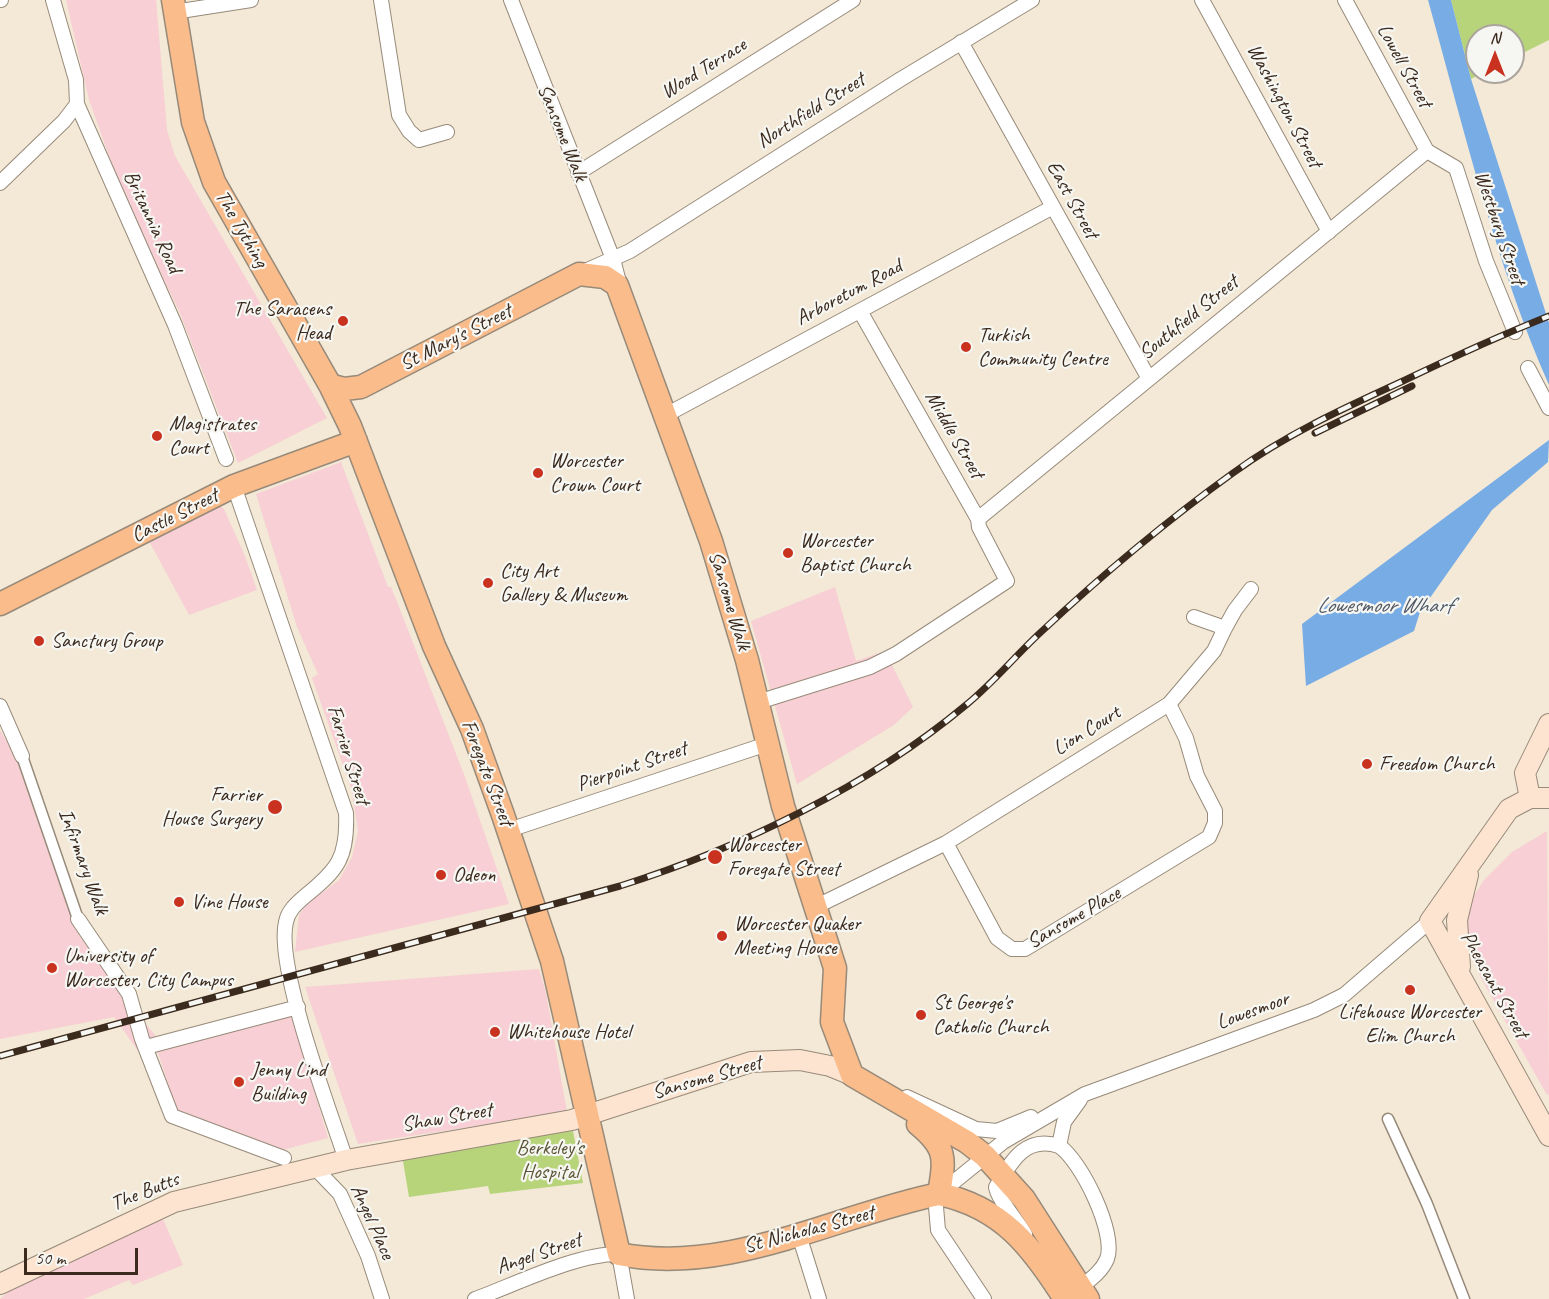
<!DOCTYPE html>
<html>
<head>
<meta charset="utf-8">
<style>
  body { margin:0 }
  #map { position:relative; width:1549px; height:1299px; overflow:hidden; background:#f3e9d6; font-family:Caveat,sans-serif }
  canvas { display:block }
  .north { position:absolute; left:1465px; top:24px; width:60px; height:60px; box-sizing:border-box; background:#f6f6f2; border:2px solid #aba49d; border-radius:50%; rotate:0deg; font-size:16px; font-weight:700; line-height:24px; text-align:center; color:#3b2a1e }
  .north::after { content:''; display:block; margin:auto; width:21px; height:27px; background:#c8321e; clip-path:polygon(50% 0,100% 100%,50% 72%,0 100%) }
  .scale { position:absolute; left:24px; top:1248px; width:114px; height:27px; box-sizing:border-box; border:3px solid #3b2a1e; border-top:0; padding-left:8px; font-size:18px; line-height:21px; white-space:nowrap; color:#3b2a1e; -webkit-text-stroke:4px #f6f6f2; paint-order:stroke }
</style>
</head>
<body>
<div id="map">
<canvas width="1549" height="1299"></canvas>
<div class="north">N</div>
<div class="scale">50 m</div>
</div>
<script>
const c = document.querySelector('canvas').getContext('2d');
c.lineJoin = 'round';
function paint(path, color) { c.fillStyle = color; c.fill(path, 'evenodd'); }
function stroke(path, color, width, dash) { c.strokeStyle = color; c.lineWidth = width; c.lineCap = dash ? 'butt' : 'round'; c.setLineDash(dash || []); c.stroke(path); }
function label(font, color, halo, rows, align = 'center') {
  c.font = font + ' Caveat,sans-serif'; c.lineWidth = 4.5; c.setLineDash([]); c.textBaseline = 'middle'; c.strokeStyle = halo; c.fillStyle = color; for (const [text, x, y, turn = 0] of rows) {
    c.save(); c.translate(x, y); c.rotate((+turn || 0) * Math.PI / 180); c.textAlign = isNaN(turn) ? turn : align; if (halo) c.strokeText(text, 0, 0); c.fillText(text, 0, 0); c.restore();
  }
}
const built = new Path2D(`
  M 66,0 L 156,0 L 167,130 L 175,156 L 327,418 L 238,463 L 179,311 L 124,198 L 89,100 Z
  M 341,462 L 388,587 L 391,587 L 396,599 L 465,777 L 509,904 L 295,952 L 299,915 L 306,905 L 339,880 L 352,857 L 358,831 L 351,788 L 312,678 L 318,674 L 297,627 L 256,494 Z
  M 219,505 L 224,509 L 245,556 L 257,590 L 189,615 L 149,541 Z
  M 835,587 L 856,661 L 885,651 L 913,707 L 894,725 L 797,784 L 751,621 Z
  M 0,730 L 17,758 L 79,935 L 127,1002 L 156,1036 L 292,1014 L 328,1138 L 275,1152 L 177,1111 L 158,1053 L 138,1051 L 114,1017 L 0,1039 Z
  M 1547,831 L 1549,1094 L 1547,1095 L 1482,980 L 1470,953 L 1466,924 L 1470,902 L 1484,880 L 1512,852 Z
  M 539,969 L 546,993 L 567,1112 L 358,1144 L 305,987 Z
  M 163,1219 L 183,1265 L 133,1285 L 129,1280 L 84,1299 L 0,1299 L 13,1288 L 86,1252 Z`);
const green = new Path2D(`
  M 1451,0 L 1549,0 L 1549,40 L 1513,58 L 1513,36 L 1477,36 L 1477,72 L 1485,72 L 1471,79 Z
  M 573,1131 L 583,1183 L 490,1194 L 488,1186 L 409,1197 L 402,1155 L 487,1141 Z`);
const water = new Path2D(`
  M 1428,0 L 1451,0 L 1471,79 L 1549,323 L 1549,385 C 1496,265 1463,126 1428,0 Z
  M 1549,440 L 1548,462 L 1492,510 L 1420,612 L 1414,631 L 1306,686 L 1302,624 Z`);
const pedestrian = new Path2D(`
  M 22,756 L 78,919
  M 1388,1119 L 1427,1204 L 1464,1299`);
const minor = new Path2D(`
  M 0,0 L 1,0
  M 53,0 L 76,80 L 77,104 L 175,325 L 226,459
  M 381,0 L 399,115 L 409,131 L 419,140 L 447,132
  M 511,0 L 613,259 L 620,286
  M 1202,0 L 1329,232
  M 1345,0 L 1427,151
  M 174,12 L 251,0
  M 961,42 L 1148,377
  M 1427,151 L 1456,168 L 1486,261 L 1515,332
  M 578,173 L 853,0
  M 0,183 L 64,121 L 77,104
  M 583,272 L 630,251 L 901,79 L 1032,0
  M 1528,368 L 1549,408
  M 664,416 L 1053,207
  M 234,486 L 346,813 C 348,857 338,870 304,897 C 296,904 288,911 286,922 C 275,966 330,1111 346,1160
  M 978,519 L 1427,151
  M 1225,628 L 1235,610 L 1251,589
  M 758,702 L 870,667 L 896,654 L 1007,581 L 979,527 L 978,519 L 860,311
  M 0,706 L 22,756
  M 509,830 L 770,743
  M 946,843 L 1169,704 L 1214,651 L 1225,628 L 1194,617
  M 815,907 L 946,843 L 997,938 L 1012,949 L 1025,949 L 1209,837 L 1215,823 L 1215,811 L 1197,776 L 1186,738 L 1169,704
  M 78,919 L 129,994 L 142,1039 L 172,1116 L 284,1158
  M 146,1047 L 298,1007
  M 907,1097 L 976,1129 L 997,1131 L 1031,1117
  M 1080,1100 L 1064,1122 L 1059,1146 C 1081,1160 1117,1234 1107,1259 C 1102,1271 1091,1279 1081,1287
  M 315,1168 L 340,1194 L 368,1256 L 382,1299
  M 939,1194 L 1003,1142 L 1085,1094 L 1314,1010 L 1344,995 L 1430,921
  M 935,1195 L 938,1230 L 984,1299
  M 1025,1234 C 1018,1222 997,1198 996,1187 C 1011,1162 1025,1135 1059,1146
  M 799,1235 L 819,1299
  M 475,1299 C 514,1285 578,1253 619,1254 L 627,1299`);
const secondary = new Path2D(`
  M 1530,798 L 1525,773 L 1549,724
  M 1549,798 L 1530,798 L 1509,809 L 1430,921 L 1549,1136
  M 1460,967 L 1457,920 L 1468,875
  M 0,1284 L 174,1202 L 346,1160 L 572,1120 L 751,1062 L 800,1060 L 830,1066 L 852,1075`);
const primary = new Path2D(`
  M 173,0 L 193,122 L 214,182 L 330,385 L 350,426 L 434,646 L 472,729 L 503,815 L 552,961 L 619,1254 C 727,1276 836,1215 939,1194 C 1002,1207 1032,1247 1065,1299
  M 330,385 L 344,389 L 361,387 L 579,274 L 605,277 L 617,285 L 711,541 L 747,660 L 783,806 L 835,968 L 832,1022 L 852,1075 L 967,1142 L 985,1156 L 1024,1199 L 1088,1299
  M 0,604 L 234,486 L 356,441
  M 918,1124 C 947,1148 945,1158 939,1194`);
const rail = new Path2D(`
  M 1315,433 L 1412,386
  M 0,1056 L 620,886 C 740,848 869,786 966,705 C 993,683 1016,655 1041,632 C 1102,575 1165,522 1233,473 C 1285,435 1344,408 1403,381 C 1451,358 1499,336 1549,316`);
const markers = [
  [343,321,6,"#c8321e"],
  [966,347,6,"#c8321e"],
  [157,436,6,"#c8321e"],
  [538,473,6,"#c8321e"],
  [788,553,6,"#c8321e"],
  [488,583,6,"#c8321e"],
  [39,641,6,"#c8321e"],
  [1367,764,6,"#c8321e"],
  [275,807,8,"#c8321e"],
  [715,857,8,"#c8321e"],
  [441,875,6,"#c8321e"],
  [179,902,6,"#c8321e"],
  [722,936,6,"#c8321e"],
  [52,968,6,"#c8321e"],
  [1410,990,6,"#c8321e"],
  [921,1015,6,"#c8321e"],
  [495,1032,6,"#c8321e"],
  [239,1082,6,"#c8321e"]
];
const streetNames = [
  ["Lowell Street",1404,66,61],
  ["Wood Terrace",704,69,-32],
  ["Washington Street",1284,106,62],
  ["Northfield Street",811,111,-32],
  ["Sansome Walk",562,133,68],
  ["East Street",1072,200,61],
  ["Britannia Road",152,222,65],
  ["Westbury Street",1499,228,71],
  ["The Tything",241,229,60],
  ["Arboretum Road",849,293,-28],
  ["Southfield Street",1189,318,-39],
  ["St Mary's Street",456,338,-27],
  ["Middle Street",954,435,60],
  ["Castle Street",175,516,-27],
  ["Sansome Walk",729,601,73],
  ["Lion Court",1087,731,-32],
  ["Farrier Street",348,755,73],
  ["Pierpoint Street",632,767,-19],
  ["Foregate Street",487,773,69],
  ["Infirmary Walk",83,862,70],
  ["Sansome Place",1074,918,-30],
  ["Pheasant Street",1494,985,61],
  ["Lowesmoor",1253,1011,-20],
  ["Sansome Street",707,1078,-16],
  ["Shaw Street",447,1118,-10],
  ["The Butts",145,1192,-22],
  ["Angel Place",372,1222,66],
  ["St Nicholas Street",809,1230,-15],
  ["Angel Street",539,1254,-19]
];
const poiNames = [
  ["The Saracens",331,309,"right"],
  ["Head",331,333,"right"],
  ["Turkish",978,335],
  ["Community Centre",978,359],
  ["Magistrates",169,424],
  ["Court",169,448],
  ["Worcester",550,461],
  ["Crown Court",550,485],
  ["Worcester",800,541],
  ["Baptist Church",800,565],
  ["City Art",500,571],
  ["Gallery & Museum",500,595],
  ["Sanctury Group",51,641],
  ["Freedom Church",1379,764],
  ["Farrier",262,795,"right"],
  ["House Surgery",262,819,"right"],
  ["Worcester",728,845],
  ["Foregate Street",728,869],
  ["Odeon",453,875],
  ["Vine House",191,902],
  ["Worcester Quaker",734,924],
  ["Meeting House",734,948],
  ["University of",64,956],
  ["Worcester, City Campus",64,980],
  ["St George's",933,1003],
  ["Catholic Church",933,1027],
  ["Lifehouse Worcester",1410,1012,"center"],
  ["Elim Church",1410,1036,"center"],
  ["Whitehouse Hotel",507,1032],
  ["Jenny Lind",251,1070],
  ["Building",251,1094]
];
const parkNames = [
  ["Berkeley's",550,1148],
  ["Hospital",550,1172]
];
const waterNames = [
  ["Lowesmoor Wharf",1384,606]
];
paint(built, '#f7cfd4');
paint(green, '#b7d47b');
paint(water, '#78ace5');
stroke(pedestrian, '#978a7a', 13);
stroke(minor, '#978a7a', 16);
stroke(secondary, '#978a7a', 22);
stroke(primary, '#978a7a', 25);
stroke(pedestrian, '#fff', 10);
stroke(minor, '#fff', 14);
stroke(secondary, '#fde4d0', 20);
stroke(primary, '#f9bc8a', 22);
stroke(rail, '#3b2a1e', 7);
stroke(rail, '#f6f6f2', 4.5, [14]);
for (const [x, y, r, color] of markers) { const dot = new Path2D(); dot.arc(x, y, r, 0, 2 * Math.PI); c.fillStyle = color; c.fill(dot); stroke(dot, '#f6f6f2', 2); }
label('21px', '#3b2a1e', '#f6f6f2', streetNames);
label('21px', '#3b2a1e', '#f6f6f2', poiNames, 'left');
label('21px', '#5a5435', '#f6f6f2', parkNames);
label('italic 22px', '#505864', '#f6f6f2', waterNames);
</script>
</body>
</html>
